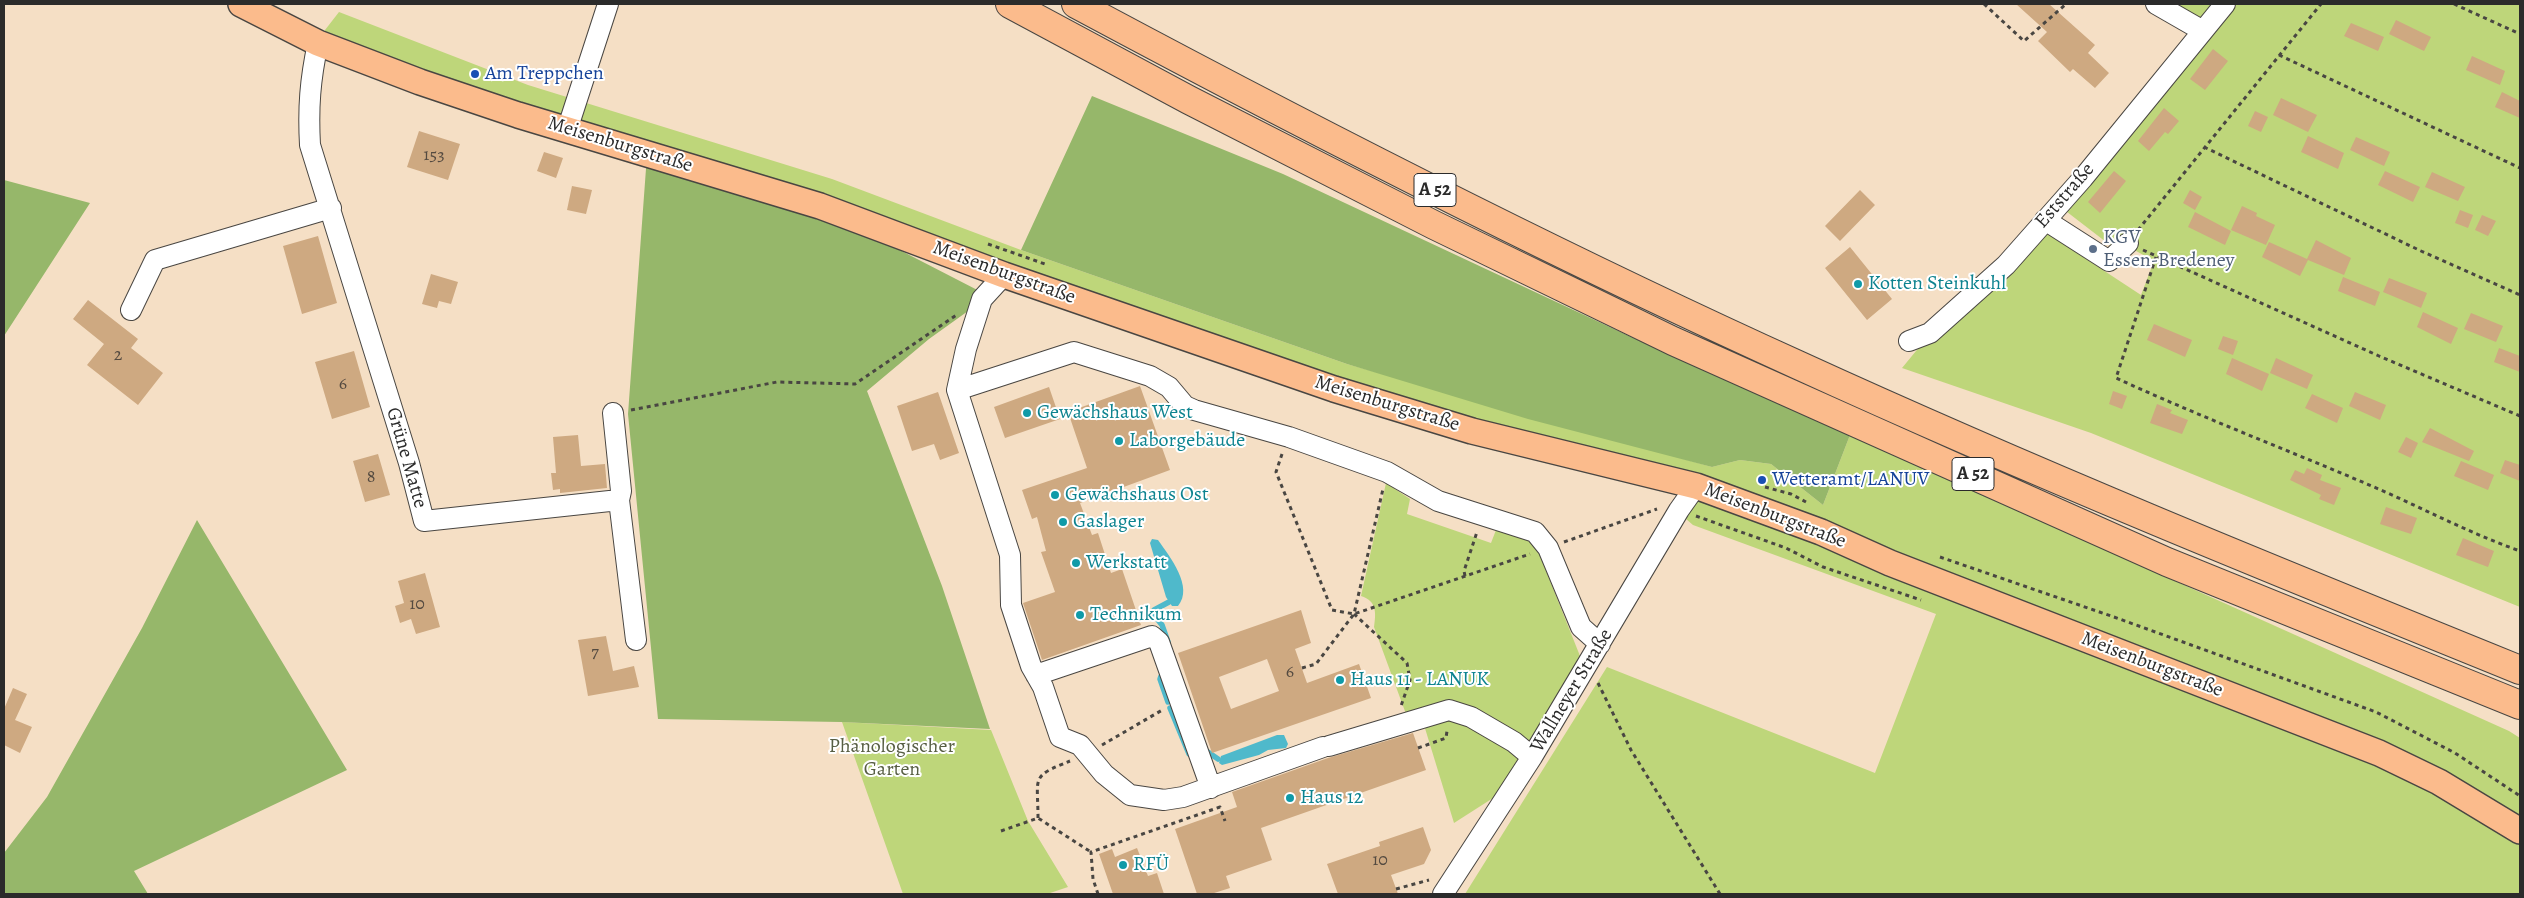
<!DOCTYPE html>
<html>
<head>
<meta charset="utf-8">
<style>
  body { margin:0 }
  #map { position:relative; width:2524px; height:898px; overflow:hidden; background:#f5dfc5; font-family:Alegreya,serif }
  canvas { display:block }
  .frame { position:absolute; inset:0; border:5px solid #2b2b2b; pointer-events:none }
</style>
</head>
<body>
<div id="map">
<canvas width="2524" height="898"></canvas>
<div class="frame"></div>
</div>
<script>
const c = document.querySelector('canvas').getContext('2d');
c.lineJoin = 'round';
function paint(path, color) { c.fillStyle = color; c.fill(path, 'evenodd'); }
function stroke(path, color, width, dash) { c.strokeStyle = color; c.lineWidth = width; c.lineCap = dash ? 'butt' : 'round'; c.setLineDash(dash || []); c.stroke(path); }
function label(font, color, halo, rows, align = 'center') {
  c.font = font + ' Alegreya,serif'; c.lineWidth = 4; c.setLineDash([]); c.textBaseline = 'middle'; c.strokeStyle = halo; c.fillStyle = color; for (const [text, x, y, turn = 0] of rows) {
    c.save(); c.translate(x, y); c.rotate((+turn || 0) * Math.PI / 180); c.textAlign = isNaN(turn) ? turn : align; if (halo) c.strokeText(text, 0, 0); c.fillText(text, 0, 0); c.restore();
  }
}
const green = new Path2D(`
  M 2157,4 L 2224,4 L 2202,30 Z
  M 2225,4 L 2520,4 L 2520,607 L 2091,433 L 1902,368 L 1930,334 L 2039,228 L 2141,295 L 2154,261 L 2129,247 L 2119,252 L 2058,205 Z
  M 339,12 L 528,85 L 832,179 L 1021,250 L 1347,364 L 1712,467 L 1740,460 L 1771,464 L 1823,505 L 1850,435 L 2509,731 L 2520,738 L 2520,894 L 1465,894 L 1607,667 L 1875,773 L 1936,614 L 1693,525 L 1686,519 L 1699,486 L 1473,428 L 318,39 Z
  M 1386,483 L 1410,499 L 1407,514 L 1491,543 L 1496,530 L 1526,539 L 1537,548 L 1580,656 L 1504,791 L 1454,823 L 1424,725 L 1406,714 L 1374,627 C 1376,613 1377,601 1361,596 Z
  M 842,722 L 991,730 L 1028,821 L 1068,887 L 1047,894 L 903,894 Z`);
const forest = new Path2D(`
  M 1092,96 L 1283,174 L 1629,336 L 1850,435 L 1823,505 L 1771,464 L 1740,460 L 1712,467 L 1528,419 L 1347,364 L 1021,250 Z
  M 647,155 L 818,208 L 989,296 L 929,339 L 867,391 L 942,586 L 990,729 L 841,722 L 658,719 L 628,414 Z
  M 4,180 L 90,203 L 4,336 Z
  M 197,520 L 347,770 L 134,871 L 148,894 L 4,894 L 4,853 L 47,797 L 142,628 Z`);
const water = new Path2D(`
  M 1152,539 L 1158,540 C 1170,557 1194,587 1178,606 L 1172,606 L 1166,597 L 1150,543 Z
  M 1277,735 L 1284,735 L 1288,744 L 1286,748 L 1268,750 L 1259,755 L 1222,765 L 1219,763 L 1221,756 Z`);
const stream = new Path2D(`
  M 1168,642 L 1162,625 L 1154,615 L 1154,610 L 1169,602
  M 1164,675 L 1161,676 L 1160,679 L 1168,702
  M 1170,708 L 1189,754
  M 1205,750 L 1218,759`);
const building = new Path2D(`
  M 2016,4 L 2049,4 L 2095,45 L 2088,53 L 2109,73 L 2095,88 L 2073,69 L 2070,72 L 2038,41 L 2047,32 Z
  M 2396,20 L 2431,37 L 2424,51 L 2389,34 Z
  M 2351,23 L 2384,37 L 2378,51 L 2344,36 Z
  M 2213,49 L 2228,61 L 2205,90 L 2190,79 Z
  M 2472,56 L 2505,71 L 2500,85 L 2466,70 Z
  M 2502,92 L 2520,101 L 2520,118 L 2495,107 Z
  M 2281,98 L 2317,115 L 2308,132 L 2273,115 Z
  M 2164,108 L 2179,121 L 2168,134 L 2165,132 L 2149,151 L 2138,141 Z
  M 2255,111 L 2268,117 L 2261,132 L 2248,126 Z
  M 419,131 L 460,144 L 448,180 L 407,167 Z
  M 2308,136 L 2344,153 L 2338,169 L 2301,152 Z
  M 2356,137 L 2390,152 L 2384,166 L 2350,150 Z
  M 544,152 L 563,158 L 556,178 L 537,171 Z
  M 2114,171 L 2126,181 L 2100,213 L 2088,202 Z
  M 2385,171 L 2420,187 L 2413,202 L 2378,185 Z
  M 2432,172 L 2465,187 L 2458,201 L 2425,187 Z
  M 572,186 L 592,190 L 586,214 L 567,210 Z
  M 1860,190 L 1875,205 L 1840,241 L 1825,226 Z
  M 2190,190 L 2202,197 L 2195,210 L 2183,203 Z
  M 2242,206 L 2257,213 L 2256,216 L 2275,225 L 2266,245 L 2231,230 Z
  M 2460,210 L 2473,215 L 2468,228 L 2455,223 Z
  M 2195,212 L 2231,231 L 2225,245 L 2188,227 Z
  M 2482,215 L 2496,221 L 2488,236 L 2475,230 Z
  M 318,236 L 337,303 L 302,314 L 283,246 Z
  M 2316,240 L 2351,258 L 2344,275 L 2308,260 L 2300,276 L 2262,257 L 2269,242 L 2307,259 Z
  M 1850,247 L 1892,299 L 1867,320 L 1825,268 Z
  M 431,274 L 458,282 L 451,304 L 439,301 L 437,308 L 422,304 Z
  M 2343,277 L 2380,292 L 2375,306 L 2338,291 Z
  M 2389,278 L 2427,293 L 2421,308 L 2383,292 Z
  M 88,300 L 138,339 L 131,348 L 163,373 L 138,405 L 87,365 L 104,344 L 73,319 Z
  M 2423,312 L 2458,328 L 2451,344 L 2417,327 Z
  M 2471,313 L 2503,326 L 2496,342 L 2464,329 Z
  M 2154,324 L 2192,340 L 2185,357 L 2147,340 Z
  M 2223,336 L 2238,341 L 2233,355 L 2218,349 Z
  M 2499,348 L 2520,356 L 2520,372 L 2494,362 Z
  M 354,351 L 370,407 L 332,419 L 315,362 Z
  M 2232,358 L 2269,374 L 2262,391 L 2226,374 Z
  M 2276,358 L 2313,375 L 2307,389 L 2270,373 Z
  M 1140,386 L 1170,470 L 1080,503 L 1092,535 L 1098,533 L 1111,573 L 1122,569 L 1141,625 L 1042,660 L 1023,603 L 1055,592 L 1041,552 L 1046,551 L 1037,517 L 1032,519 L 1022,490 L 1087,468 L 1068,412 Z
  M 1049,387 L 1060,419 L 1005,438 L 994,407 Z
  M 2113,391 L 2127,396 L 2122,409 L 2109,404 Z
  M 938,392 L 959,453 L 940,460 L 934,444 L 912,451 L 897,406 Z
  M 2355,392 L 2386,405 L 2380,420 L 2349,406 Z
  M 2312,394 L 2343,408 L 2337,423 L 2305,408 Z
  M 2157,404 L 2172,410 L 2170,413 L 2188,420 L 2182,434 L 2150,423 Z
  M 2430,428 L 2474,451 L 2469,461 L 2422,442 Z
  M 578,435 L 581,466 L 605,464 L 607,488 L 560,493 L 560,489 L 553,490 L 551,473 L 556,473 L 553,437 Z
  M 2406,437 L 2418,443 L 2411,458 L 2398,452 Z
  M 378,454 L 390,495 L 365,502 L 353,461 Z
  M 2505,460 L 2520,465 L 2520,481 L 2500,473 Z
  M 2461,461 L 2494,475 L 2488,490 L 2454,476 Z
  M 2307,468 L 2322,475 L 2320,480 L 2341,488 L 2334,505 L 2319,499 L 2321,495 L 2290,480 L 2295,470 L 2304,474 Z
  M 2386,507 L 2417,518 L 2411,534 L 2380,524 Z
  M 2463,538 L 2494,551 L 2488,567 L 2456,555 Z
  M 425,573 L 440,627 L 416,634 L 411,619 L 400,623 L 395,606 L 404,603 L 398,581 Z
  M 1301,610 L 1311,643 L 1295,649 L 1307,683 L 1359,664 L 1371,698 L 1212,753 L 1178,653 ZM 1267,659 L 1279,691 L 1231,709 L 1219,677 Z
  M 606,636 L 613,671 L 634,666 L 639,687 L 588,696 L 578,640 Z
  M 13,688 L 27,694 L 15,720 L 32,727 L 20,753 L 4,745 L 4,709 Z
  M 1413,733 L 1426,770 L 1261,828 L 1272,860 L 1226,876 L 1230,888 L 1211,894 L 1197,894 L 1175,829 L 1237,807 L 1232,792 L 1328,758 Z
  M 1423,827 L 1431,850 L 1424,864 L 1391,875 L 1398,894 L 1338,894 L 1327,864 L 1380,846 L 1379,842 Z
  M 1137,848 L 1148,876 L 1157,873 L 1164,894 L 1113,894 L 1099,854 L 1112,849 L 1115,857 Z`);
const path = new Path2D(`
  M 1984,4 L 2024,41 L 2066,4
  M 2454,4 L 2520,34
  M 2279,55 L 2520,168
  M 2204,147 L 2421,251 L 2520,295
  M 2138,230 L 2321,4
  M 988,244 L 1045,264
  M 2143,250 L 2379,356 L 2520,416
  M 2156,257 L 2116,378 C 2203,418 2293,452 2381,490 C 2428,511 2472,534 2520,551
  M 631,410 L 777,382 L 855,384 L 958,314
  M 1282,454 L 1276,472 L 1332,610 L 1354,614 L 1530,554
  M 1765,487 L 1791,494 L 1806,502
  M 1696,516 L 1786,548 L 1823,567 L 1921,600
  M 1564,542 L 1657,509
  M 1940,557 L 2114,617 L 2376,712 L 2455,753 L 2520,796
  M 1465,576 L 1464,571 L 1477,532
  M 1354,614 L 1407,663 L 1410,680 L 1401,706
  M 1302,668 L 1316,664 L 1354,614 L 1383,489
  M 1598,683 L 1631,750 L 1720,894
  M 1102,745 L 1164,709
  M 1418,748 L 1446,738 L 1447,731
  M 1038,818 C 1038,776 1030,777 1070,761
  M 1001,831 L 1038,818 L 1091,852
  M 1396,889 L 1429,880
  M 1098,894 L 1093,879 L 1091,852 L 1220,807 L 1225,821`);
const minor = new Path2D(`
  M 2156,4 L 2203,31
  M 318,43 C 310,80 308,108 310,145 L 409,463 L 424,521 L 619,500 L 621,491 L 613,413
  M 567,130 L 608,4
  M 2045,220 L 2109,261 L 2128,243
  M 131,310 L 155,260 L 331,208
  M 1909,341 L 1930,333 L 2006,265 L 2083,178 L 2225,4
  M 957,390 L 966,349 L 982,299 L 1004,275
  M 619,500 L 636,640
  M 1036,675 L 1152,636 L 1159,642 L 1211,788
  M 1329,746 L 1449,710 L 1471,717 L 1514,742 L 1532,757
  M 1323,747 L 1183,797 L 1164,800 L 1130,795 L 1104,774 L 1080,745 L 1060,737 L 1043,687 L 1031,666 L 1011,605 L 1010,555 L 957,390 L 1074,352 L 1150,376 L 1169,387 L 1185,406 L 1194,410 L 1289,437 L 1387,472 L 1438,501 L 1535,532 L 1548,548 L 1581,627 L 1600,644
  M 1443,894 L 1532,757 L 1679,510 L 1696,486`);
const major = new Path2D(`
  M 241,4 L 318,43 L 420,82 L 518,115 L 820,206 L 1004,275 L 1334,389 L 1472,431 L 1696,486 L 1821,532 L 1890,563 L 2379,753 L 2439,782 L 2520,831`);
const highway = new Path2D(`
  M 1010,4 L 1189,100 L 1434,225 L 1673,341 L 2167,562 L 2520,705
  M 1076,4 C 1313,131 1553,254 1798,365 C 2036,474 2278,572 2520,670`);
const markers = [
  [475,74,5,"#1a4fb4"],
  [2093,249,5,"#5c6f8a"],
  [1858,284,5,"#0f9aa8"],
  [1027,413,5,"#0f9aa8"],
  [1119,441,5,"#0f9aa8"],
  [1762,480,5,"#1a4fb4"],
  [1055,495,5,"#0f9aa8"],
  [1063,522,5,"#0f9aa8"],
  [1076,563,5,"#0f9aa8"],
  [1080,615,5,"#0f9aa8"],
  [1340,680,5,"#0f9aa8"],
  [1290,798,5,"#0f9aa8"],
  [1123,865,5,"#0f9aa8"]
];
const numberNames = [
  ["153",434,156],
  ["2",118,356],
  ["6",343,385],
  ["8",371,478],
  ["10",417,605],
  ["7",595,653],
  ["6",1290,673],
  ["10",1380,861]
];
const shields = [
  [1435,190,42],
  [1973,474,42]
];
const shieldNames = [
  ["A 52",1435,190],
  ["A 52",1973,474]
];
const transitNames = [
  ["Am Treppchen",485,74],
  ["Wetteramt/LANUV",1772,480]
];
const streetNames = [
  ["Meisenburgstraße",620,145,17],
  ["Eststraße",2065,196,-49],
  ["Meisenburgstraße",1004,273,20],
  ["Meisenburgstraße",1387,404,17],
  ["Grüne Matte",406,458,74],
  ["Meisenburgstraße",1775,516,21],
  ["Meisenburgstraße",2152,665,21],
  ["Wallneyer Straße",1572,691,-59]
];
const serviceNames = [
  ["KGV",2103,238],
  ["Essen-Bredeney",2103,261]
];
const cultureNames = [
  ["Kotten Steinkuhl",1868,284],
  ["Gewächshaus West",1037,413],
  ["Laborgebäude",1129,441],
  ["Gewächshaus Ost",1065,495],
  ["Gaslager",1073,522],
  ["Werkstatt",1086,563],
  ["Technikum",1090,615],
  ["Haus 11 - LANUK",1350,680],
  ["Haus 12",1300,798],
  ["RFÜ",1133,865]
];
const parkNames = [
  ["Phänologischer",892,747],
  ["Garten",892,770]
];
paint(green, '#bed67a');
paint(forest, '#96b76a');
paint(water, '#4fb9cb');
stroke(stream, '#4fb9cb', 5.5);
paint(building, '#cea981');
stroke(minor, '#494642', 22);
stroke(major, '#494642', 28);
stroke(highway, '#494642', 30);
stroke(path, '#494642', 3, [4, 4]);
stroke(minor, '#fff', 20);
stroke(major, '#fbbb8c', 25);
stroke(highway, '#fbbb8c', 28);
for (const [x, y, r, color] of markers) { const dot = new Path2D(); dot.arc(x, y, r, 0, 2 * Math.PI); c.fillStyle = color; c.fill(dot); stroke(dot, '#fff', 2); }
label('18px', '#544a40', null, numberNames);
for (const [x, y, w] of shields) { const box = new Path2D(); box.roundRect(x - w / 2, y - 16.5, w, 33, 4); c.fillStyle = '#fff'; c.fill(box); stroke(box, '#2b2b2b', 1); }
label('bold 19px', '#2b2b2b', null, shieldNames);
label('20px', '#164399', '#fff', transitNames, 'left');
label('20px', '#2b2b2b', '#fff', streetNames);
label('20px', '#4e5e75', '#fff', serviceNames, 'left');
label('20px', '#0d838f', '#fff', cultureNames, 'left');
label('20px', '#575e43', '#fff', parkNames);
</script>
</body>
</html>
